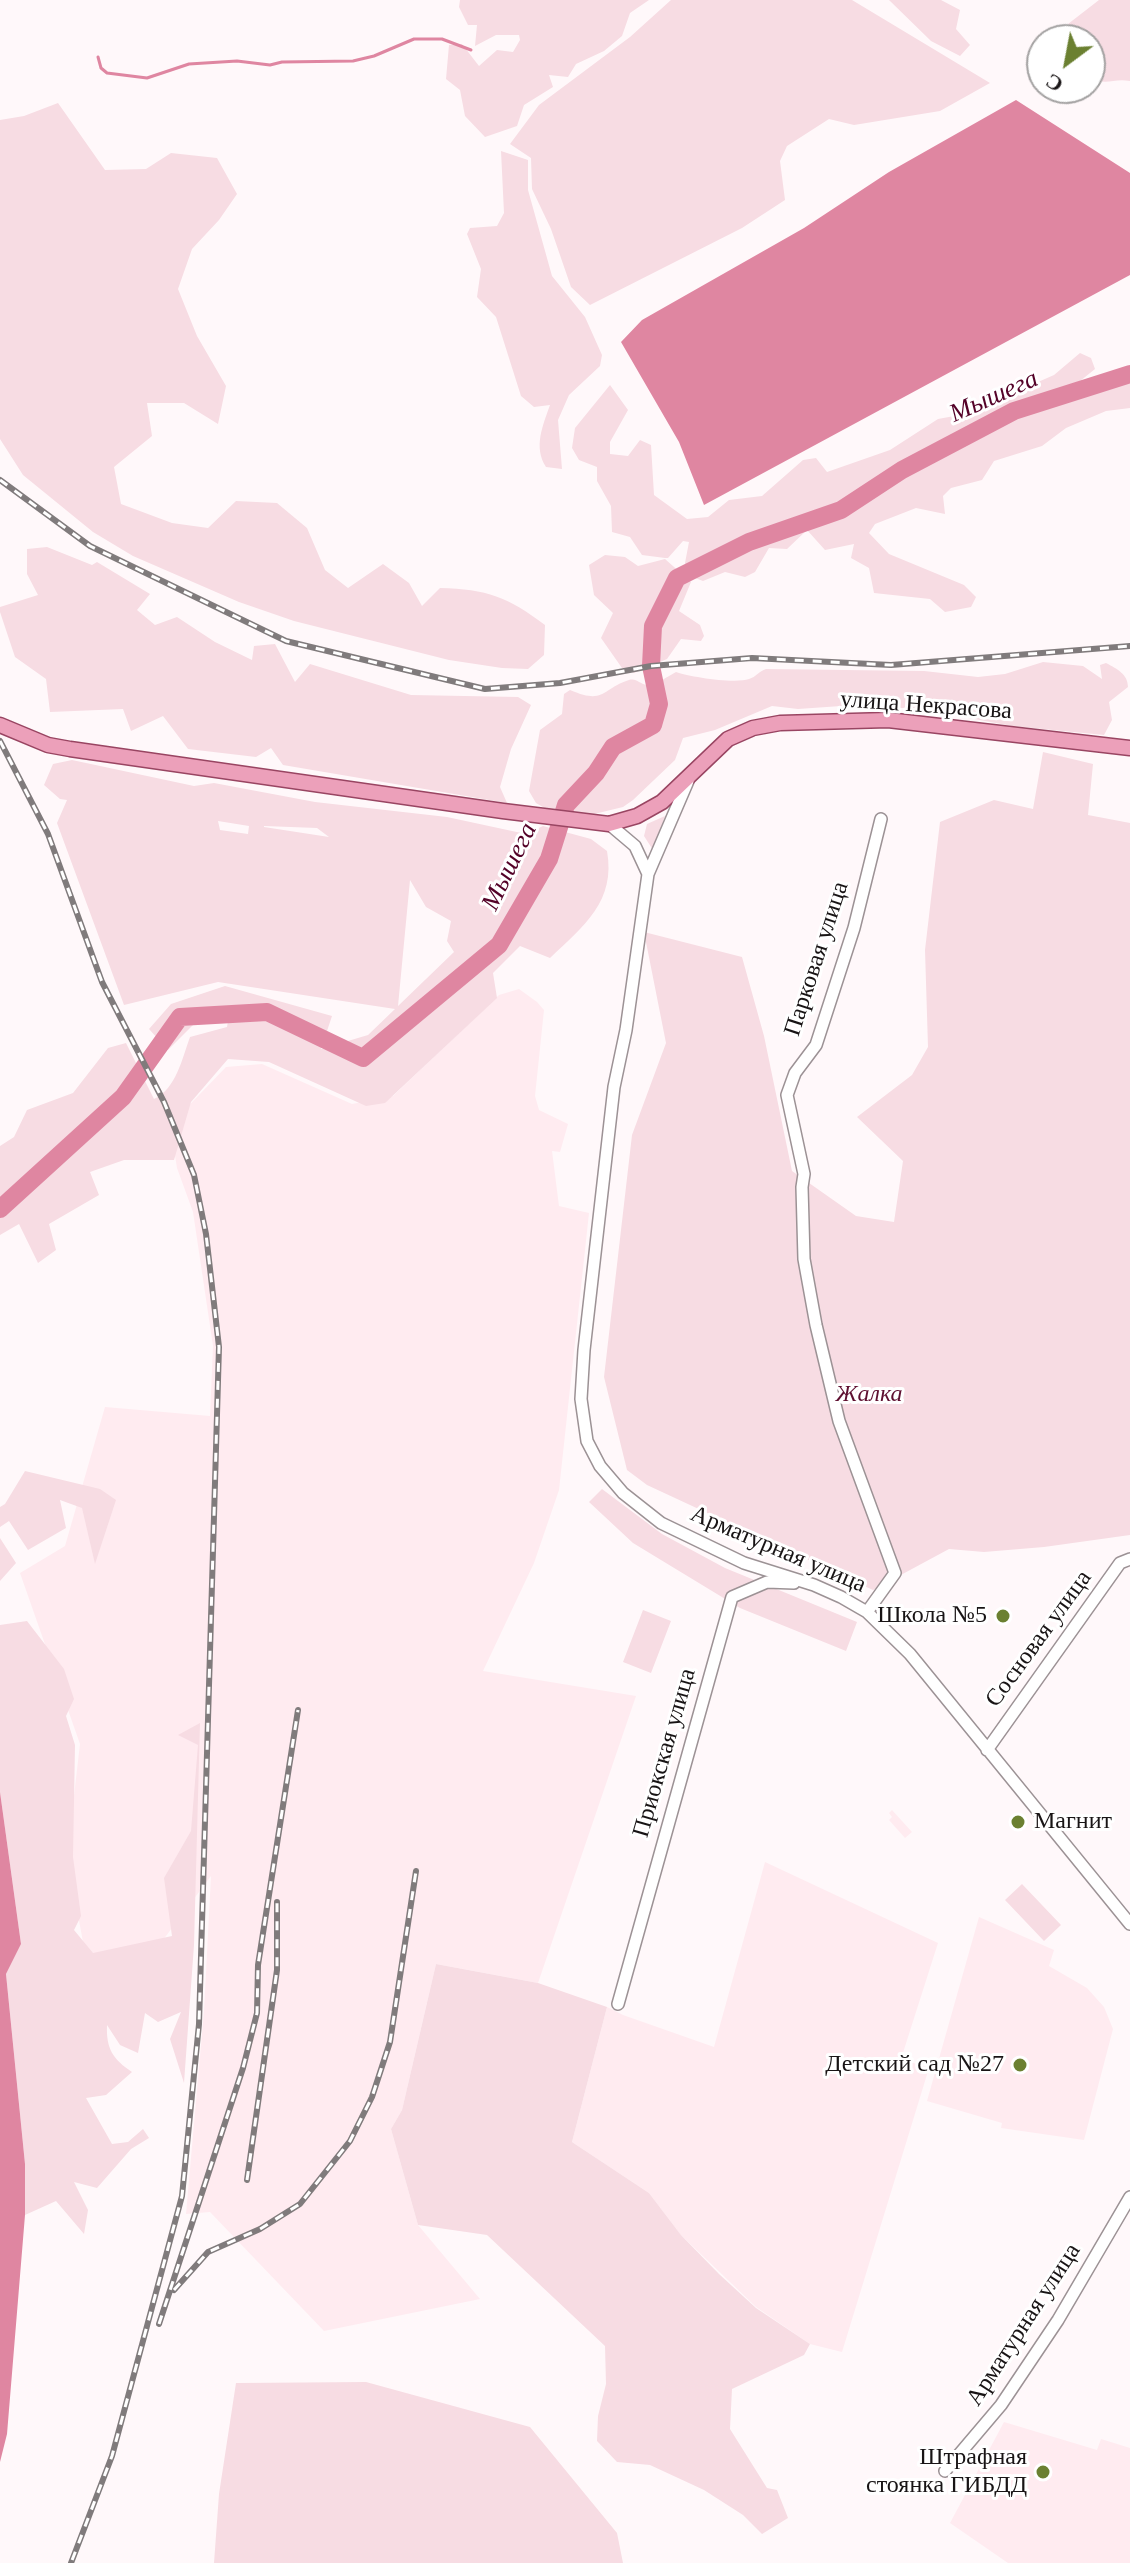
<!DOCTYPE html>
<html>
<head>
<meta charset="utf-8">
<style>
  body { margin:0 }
  #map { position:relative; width:1130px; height:2563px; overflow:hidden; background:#fff8fa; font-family:"Times New Roman",serif }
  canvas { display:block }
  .north { position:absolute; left:1026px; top:24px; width:80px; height:80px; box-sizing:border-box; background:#fff; border:2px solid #a3a1a1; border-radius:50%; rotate:212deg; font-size:22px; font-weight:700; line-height:32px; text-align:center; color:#181415 }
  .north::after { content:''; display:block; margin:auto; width:28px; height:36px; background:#6b8031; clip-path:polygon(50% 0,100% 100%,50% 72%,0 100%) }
</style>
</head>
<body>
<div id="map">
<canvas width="1130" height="2563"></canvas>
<div class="north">С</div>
</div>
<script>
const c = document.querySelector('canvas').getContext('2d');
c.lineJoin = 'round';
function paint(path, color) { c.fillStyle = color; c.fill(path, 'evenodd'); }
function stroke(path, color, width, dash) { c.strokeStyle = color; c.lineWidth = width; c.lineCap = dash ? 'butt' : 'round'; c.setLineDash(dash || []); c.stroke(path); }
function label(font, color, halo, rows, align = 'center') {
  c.font = font + ' "Times New Roman",serif'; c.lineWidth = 6; c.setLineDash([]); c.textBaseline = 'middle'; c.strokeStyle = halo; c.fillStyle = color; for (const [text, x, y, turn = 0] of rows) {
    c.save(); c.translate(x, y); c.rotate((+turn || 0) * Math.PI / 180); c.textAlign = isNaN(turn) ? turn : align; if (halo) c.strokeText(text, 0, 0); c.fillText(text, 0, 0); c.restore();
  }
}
const built = new Path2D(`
  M 519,989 L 537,1002 L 544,1010 L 535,1096 L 539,1110 L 568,1124 L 560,1152 L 552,1151 L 559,1206 L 589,1213 L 559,1490 L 534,1563 L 483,1671 L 636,1696 L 538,1983 L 436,1964 L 402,2110 L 391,2129 L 418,2225 L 480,2299 L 324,2331 L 210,2212 L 186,2214 L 204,2011 L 211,1876 L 160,1944 L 86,1958 L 67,1856 L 80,1744 L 20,1573 L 65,1546 L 105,1407 L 210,1416 L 213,1346 L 193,1212 L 177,1168 L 170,1125 L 226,1067 L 262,1064 L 352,1104 L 393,1096 L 499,995 Z
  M 892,1810 L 912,1832 L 905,1838 L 889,1820 L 892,1817 L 889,1813 Z
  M 765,1862 L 938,1943 L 901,2059 L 929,2068 L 842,2352 L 810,2344 L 756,2307 L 681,2235 L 649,2193 L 572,2142 L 607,2007 L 623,2015 L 714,2047 Z
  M 979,1917 L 1054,1950 L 1049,1966 L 1087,1988 L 1104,2007 L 1113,2029 L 1084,2140 L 1001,2128 L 1002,2123 L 927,2101 Z
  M 1004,2422 L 1097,2450 L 1101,2439 L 1130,2448 L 1130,2563 L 1008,2563 L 950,2523 Z`);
const green = new Path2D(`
  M 460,0 L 649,0 L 630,13 L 622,36 L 604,51 L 576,64 L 568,77 L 549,75 L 553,87 L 524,105 L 517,126 L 485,137 L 465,116 L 460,90 L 446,79 L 449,45 L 462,44 L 479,66 L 497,50 L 513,52 L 520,40 L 519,35 L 496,35 L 475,46 L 477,25 L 468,25 L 459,7 Z
  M 671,0 L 852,0 L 990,83 L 940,111 L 854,125 L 829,119 L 787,146 L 780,161 L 785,200 L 742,228 L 590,305 L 571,287 L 551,229 L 532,189 L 531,158 L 510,144 L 539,105 L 630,37 Z
  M 889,0 L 941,0 L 960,10 L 956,29 L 970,45 L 960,56 L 931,41 Z
  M 1099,0 L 1130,0 L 1130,81 C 1113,78 1107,86 1090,78 L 1090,40 L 1078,40 L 1068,24 Z
  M 58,103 L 105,170 L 146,169 L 171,153 L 217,158 L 237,194 L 219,220 L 192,249 L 178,289 L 197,336 L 226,386 L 218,424 L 184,403 L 147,403 L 152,436 L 114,467 L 121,504 L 172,523 L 208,528 L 236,501 L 277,503 L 307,528 L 325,570 L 348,588 L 383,564 L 409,583 L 422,606 L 440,588 C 487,589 508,597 545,625 L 544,655 L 528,669 L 502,668 L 449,660 L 294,621 L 239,602 L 133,556 L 93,532 L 23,475 L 0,439 L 0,120 L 24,116 Z
  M 501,151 L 528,160 L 528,190 L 552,276 L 585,317 L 602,355 L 600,366 L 569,395 L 558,420 L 562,469 L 546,467 C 533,447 543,425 550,405 L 534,407 L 521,396 L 496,317 L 477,297 L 481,269 L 467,234 L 470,228 L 497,226 L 504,213 Z
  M 1080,353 L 1091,358 L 1095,369 L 1059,398 L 1078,398 L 1130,381 L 1130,408 L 1106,411 L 1066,428 L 1042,446 L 994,461 L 982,480 L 951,488 L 943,496 L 945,514 L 916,508 L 875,524 L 869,533 L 889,554 L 964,585 L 976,597 L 971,607 L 945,612 L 930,599 L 874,593 L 869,568 L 851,558 L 854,544 L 825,550 L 807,530 L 787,549 L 769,548 L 755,572 L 745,577 L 725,572 L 703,581 L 690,576 L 685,563 L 689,542 L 683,541 L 668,558 L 665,558 L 642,555 L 630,537 L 612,532 L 611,506 L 597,481 L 597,467 L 579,460 L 572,448 L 575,428 L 610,385 L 628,410 L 610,442 L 610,454 L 628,456 L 640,440 L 651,445 L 654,495 L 687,519 L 708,517 L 729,500 L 762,496 L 803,460 L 816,458 L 827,472 L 890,450 L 938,419 L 965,414 L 1054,375 Z
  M 47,547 L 92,565 L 97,562 L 150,594 L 137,610 L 155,625 L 177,617 L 215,642 L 252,660 L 254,646 L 275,644 L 295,682 L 310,664 L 411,695 L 518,697 L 531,705 L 511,749 L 500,787 L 507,803 L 283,765 L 271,748 L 256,757 L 188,749 L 163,716 L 131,731 L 123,709 L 50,712 L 46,679 L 15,657 L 0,612 L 0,607 L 38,595 L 27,574 L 27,549 Z
  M 605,555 L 625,557 L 638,566 L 665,559 L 691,582 L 679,611 L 700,625 L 704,636 L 701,641 L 681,639 L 667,659 L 634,673 L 622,668 L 601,638 L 613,613 L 594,595 L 589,565 Z
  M 1043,662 L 1083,666 L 1102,679 L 1100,665 L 1106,663 C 1117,669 1128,674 1128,687 L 1109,702 L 1112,720 L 1104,735 L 1012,726 L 915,708 L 889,708 L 870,704 L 798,709 L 772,706 L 715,730 L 683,738 L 675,760 L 633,800 L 623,807 L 586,816 L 548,810 L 536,803 L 529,791 L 540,730 L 562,714 L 564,694 L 570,690 C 605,705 601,689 629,680 C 637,678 639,684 647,685 C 655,686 668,676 676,672 C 690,677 735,684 749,679 C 756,677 759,671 766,669 L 924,671 L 978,677 L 1005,674 Z
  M 1043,752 L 1093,764 L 1088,815 L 1130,823 L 1130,1535 L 1044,1547 L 984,1552 L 949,1549 L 873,1590 L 647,1485 L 627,1470 L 604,1377 L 632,1135 L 666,1043 L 644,932 L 742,957 L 764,1036 L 792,1171 L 856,1216 L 894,1222 L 903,1161 L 857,1117 L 912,1075 L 928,1047 L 925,950 L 940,822 L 994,800 L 1033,809 Z
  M 72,760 L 194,786 L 214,783 L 315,802 L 447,817 L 526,834 L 543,826 L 591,839 L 607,851 C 616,901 584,926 550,958 L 520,946 L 493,973 L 497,998 L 385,1103 L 366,1106 L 269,1062 L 228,1059 L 191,1102 L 174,1160 L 124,1160 L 90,1172 L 99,1195 L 49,1224 L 56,1250 L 38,1263 L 19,1224 L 0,1235 L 0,1146 L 14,1137 L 27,1110 L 73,1093 L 108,1048 L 126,1043 L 154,1099 C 176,1089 182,1059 190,1037 L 227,1027 L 229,1015 L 197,1021 L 168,1050 L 149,1029 L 171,1004 L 225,986 L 332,1016 L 321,1049 L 368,1035 L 395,1009 L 218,982 L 124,1005 L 57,823 L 67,800 L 60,799 L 44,785 L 53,764 ZM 218,821 L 249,826 L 248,834 L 220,830 ZM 264,826 L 317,828 L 329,837 L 264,827 ZM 410,880 L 426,907 L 451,921 L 447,941 L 454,952 L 398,1006 Z
  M 665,816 L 653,850 L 644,836 L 647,824 Z
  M 25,1471 L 100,1489 L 116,1500 L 95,1564 L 82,1508 L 60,1500 L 66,1528 L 28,1550 L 9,1521 L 0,1527 L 0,1507 L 5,1504 Z
  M 602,1489 L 662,1534 L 725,1568 L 857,1622 L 846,1651 L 740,1608 L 633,1543 L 589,1502 Z
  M 0,1538 L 16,1563 L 0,1581 Z
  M 643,1610 L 671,1621 L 651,1673 L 623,1662 Z
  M 27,1621 L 64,1669 L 74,1699 L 66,1716 L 75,1745 L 73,1857 L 81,1916 L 74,1930 L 93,1953 L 172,1936 L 164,1878 L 191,1831 L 198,1745 L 178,1735 L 200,1723 L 194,1945 L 184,2083 L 170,2039 L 181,2012 L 158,2022 L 145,2013 L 138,2053 L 120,2045 L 107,2025 C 106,2049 113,2059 132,2072 L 106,2095 L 86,2098 L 112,2144 L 128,2142 L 143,2129 L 149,2138 L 131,2149 L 97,2188 L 74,2182 L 88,2210 L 84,2234 L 56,2201 L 25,2215 L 25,2164 L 6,1974 L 21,1944 L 0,1792 L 0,1625 Z
  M 1022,1884 L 1061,1925 L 1044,1941 L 1005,1900 Z
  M 436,1964 L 538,1983 L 607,2007 L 572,2142 L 649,2193 L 681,2235 L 719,2274 L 756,2308 L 810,2344 L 804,2355 L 732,2389 L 730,2429 L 767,2488 L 777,2490 L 788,2518 L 762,2534 L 743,2515 L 704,2490 L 650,2465 L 617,2462 L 597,2441 L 598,2416 L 606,2384 L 605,2346 L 487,2235 L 418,2225 L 391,2129 L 402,2110 Z
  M 366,2382 L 530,2427 L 617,2533 L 623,2563 L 214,2563 L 219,2494 L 236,2383 Z`);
const water = new Path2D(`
  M 1016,100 L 1130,173 L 1130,275 L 704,505 L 679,442 L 621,342 L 642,320 L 804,228 L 889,172 Z
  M 0,1792 L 21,1944 L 6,1974 L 25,2164 L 25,2215 L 7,2434 L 0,2462 Z`);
const stream = new Path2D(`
  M 98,57 L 101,68 L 107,73 L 147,78 L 189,64 L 237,61 L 270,65 L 282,62 L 353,61 L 374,56 L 414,39 L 442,39 L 471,50`);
const river = new Path2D(`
  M 0,1209 L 123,1097 L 180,1017 L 267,1012 L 363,1058 L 499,945 L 549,859 L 566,805 L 596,773 L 613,747 L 653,725 L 659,704 L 651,666 L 653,626 L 677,578 L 749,542 L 841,510 L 902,470 L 1014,411 L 1130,374`);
const minor = new Path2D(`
  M 688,781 L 648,874 L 626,1030 L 614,1087 L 584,1350 L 581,1399 L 587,1441 L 600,1466 L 623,1493 L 661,1523 L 744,1563 L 814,1585 L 841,1597 L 867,1612 L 910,1654 L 1130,1924
  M 609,824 L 635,846 L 648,874
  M 867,1612 L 895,1573 L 839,1421 L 816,1325 L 804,1259 L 802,1187 L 804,1174 L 787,1095 L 795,1073 L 816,1045 L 854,928 L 881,819
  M 987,1750 L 1120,1563 L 1130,1559
  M 618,2004 L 732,1597 L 767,1582 L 794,1583
  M 945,2471 L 1001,2405 L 1058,2320 L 1130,2197`);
const major = new Path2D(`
  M 0,725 L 48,745 L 70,749 L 503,811 L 609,824 L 637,816 L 662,802 L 728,739 L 753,728 L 780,723 L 888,720 L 1130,748`);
const rail = new Path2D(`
  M 0,480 L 90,546 L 286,641 L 485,689 L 560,683 L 651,666 L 752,658 L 891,665 L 1130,646
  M 0,741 L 48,834 L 102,982 L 164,1102 L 194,1175 L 206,1234 L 219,1347 L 199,2024 L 182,2196 L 112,2456 L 71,2563
  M 247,2180 L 277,1970 L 277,1902
  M 174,2290 L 208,2252 L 260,2229 L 300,2204 L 350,2141 L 372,2097 L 390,2042 L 416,1871
  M 159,2324 L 243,2068 L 257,2013 L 258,1965 L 298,1710`);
const markers = [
  [1003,1616,8,"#6b8031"],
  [1018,1822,8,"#6b8031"],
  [1020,2065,8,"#6b8031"],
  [1043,2472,8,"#6b8031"]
];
const streetNames = [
  ["улица Некрасова",926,706,4],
  ["Парковая улица",817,959,-72],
  ["Арматурная улица",778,1550,23],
  ["Сосновая улица",1039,1639,-54],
  ["Приокская улица",665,1753,-74],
  ["Арматурная улица",1024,2325,-57]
];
const parkNames = [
  ["Жалка",869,1395]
];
const poiNames = [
  ["Школа №5",987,1616],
  ["Магнит",1034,1822,"left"],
  ["Детский сад №27",1004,2065],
  ["Штрафная",1027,2458],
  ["стоянка ГИБДД",1027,2486]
];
const waterNames = [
  ["Мышега",994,397,-24],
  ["Мышега",510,867,-64]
];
paint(built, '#ffebf0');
paint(green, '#f7dce3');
paint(water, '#df86a1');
stroke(stream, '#df86a1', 3);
stroke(river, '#df86a1', 18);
stroke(minor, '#9c9295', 14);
stroke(major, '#994562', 17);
stroke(minor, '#fff', 11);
stroke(major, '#eca0ba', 14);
stroke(rail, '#807b7c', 6);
stroke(rail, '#fff', 3, [9]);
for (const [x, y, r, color] of markers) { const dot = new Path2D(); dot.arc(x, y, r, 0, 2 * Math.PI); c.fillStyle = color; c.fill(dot); stroke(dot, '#fff', 3); }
label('24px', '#181415', '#fff', streetNames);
label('italic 24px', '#5e0f30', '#fff', parkNames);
label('24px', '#181415', '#fff', poiNames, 'right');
label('italic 26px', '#540228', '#fff', waterNames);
</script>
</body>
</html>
